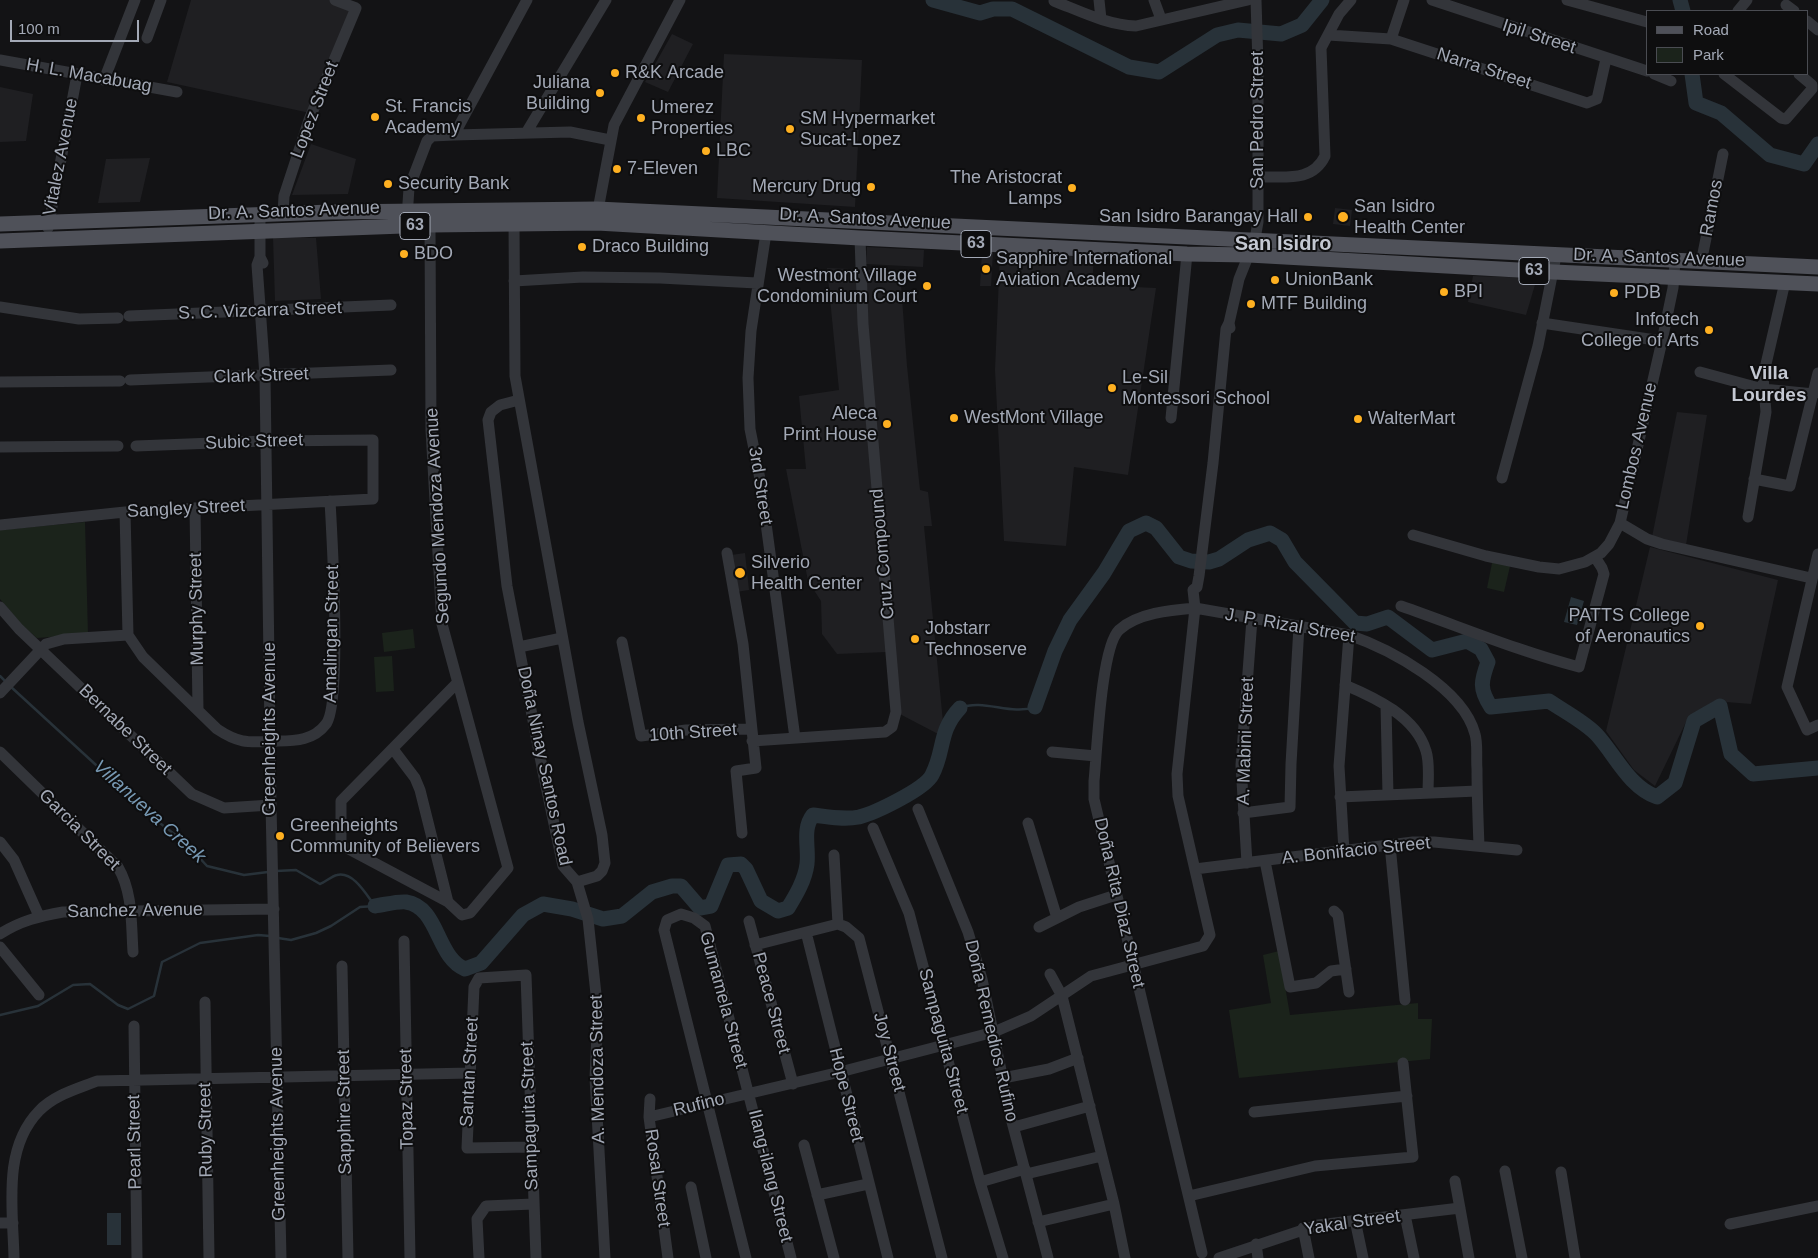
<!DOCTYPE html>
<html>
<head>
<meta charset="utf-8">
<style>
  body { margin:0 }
  #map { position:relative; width:1818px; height:1258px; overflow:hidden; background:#131315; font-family:Helvetica,sans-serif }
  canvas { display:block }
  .legend { position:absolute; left:1646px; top:10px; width:162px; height:65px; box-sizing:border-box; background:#0e0e0f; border:1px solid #4a4c52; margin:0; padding:6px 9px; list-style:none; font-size:15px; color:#a3a9b6 }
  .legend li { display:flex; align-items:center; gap:10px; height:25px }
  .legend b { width:25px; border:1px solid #4a4c52 }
  .scale { position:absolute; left:10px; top:20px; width:129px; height:22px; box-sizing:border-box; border:2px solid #a3a9b6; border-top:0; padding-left:6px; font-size:15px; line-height:18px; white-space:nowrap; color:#a3a9b6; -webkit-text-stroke:4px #0e0e0f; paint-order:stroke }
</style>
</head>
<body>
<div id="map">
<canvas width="1818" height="1258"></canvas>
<ul class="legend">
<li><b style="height:6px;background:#4f5159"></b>Road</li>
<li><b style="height:14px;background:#1b231b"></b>Park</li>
</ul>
<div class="scale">100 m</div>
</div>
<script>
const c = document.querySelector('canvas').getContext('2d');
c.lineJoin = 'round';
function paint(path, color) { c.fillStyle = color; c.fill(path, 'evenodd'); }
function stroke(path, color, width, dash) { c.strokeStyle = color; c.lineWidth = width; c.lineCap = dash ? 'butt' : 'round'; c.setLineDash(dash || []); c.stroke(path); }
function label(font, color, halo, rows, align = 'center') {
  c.font = font + ' Helvetica,sans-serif'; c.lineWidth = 4; c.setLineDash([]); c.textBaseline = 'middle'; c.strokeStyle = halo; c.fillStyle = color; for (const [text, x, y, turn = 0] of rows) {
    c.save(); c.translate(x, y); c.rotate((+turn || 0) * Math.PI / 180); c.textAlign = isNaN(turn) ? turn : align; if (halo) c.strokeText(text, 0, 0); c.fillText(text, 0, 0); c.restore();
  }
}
const built = new Path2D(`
  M 191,0 L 332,0 L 353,9 L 310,113 L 167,82 Z
  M 672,34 L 693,44 L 668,92 L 645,82 Z
  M 724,54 L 862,60 L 855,207 L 717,198 Z
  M 0,87 L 33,94 L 26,141 L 0,142 Z
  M 311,144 L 356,159 L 348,194 L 292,195 Z
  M 150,158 L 140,202 L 98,203 L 106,159 Z
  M 1335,208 L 1352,210 L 1350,226 L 1333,224 Z
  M 273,237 L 316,238 L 321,299 L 275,301 Z
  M 867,247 L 924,250 L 923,267 L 866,264 Z
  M 982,252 L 993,252 L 991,286 L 980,286 Z
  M 1000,253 L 1094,257 L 1092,285 L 1156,288 L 1128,475 L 1074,467 L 1066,546 L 1004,541 L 995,370 Z
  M 827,268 L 900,271 L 907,366 L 920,490 L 928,492 L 932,526 L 924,526 L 943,722 L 940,735 L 894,711 L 887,652 L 837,654 L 822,634 L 821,601 L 808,581 L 786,469 L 806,469 L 799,396 L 839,390 Z
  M 1473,276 L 1537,278 L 1526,315 L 1468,302 Z
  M 1677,412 L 1707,415 L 1686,545 L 1652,537 Z
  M 1650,547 L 1778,580 L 1751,704 L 1714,701 L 1688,718 L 1655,786 L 1634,770 L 1606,731 Z
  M 745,553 L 749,590 L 736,592 L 731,555 Z`);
const green = new Path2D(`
  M 85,522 L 88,634 L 37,638 L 23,626 L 0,599 L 0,530 Z
  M 1493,558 L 1511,562 L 1504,592 L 1487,588 Z
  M 413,629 L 415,648 L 384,652 L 382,633 Z
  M 392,656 L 394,691 L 376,692 L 374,657 Z
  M 1279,951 L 1290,1015 L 1418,1003 L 1418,1019 L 1432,1019 L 1430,1059 L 1239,1078 L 1229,1010 L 1271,1003 L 1263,955 Z`);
const water = new Path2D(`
  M 1571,597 L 1584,601 L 1577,625 L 1564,622 Z
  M 107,1213 L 121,1213 L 121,1245 L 107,1245 Z`);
const stream = new Path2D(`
  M 0,676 L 6,682
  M 10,686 L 157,821 L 185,842 L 207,866 L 244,875 L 268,872
  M 960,708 C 984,698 1010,716 1035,707
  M 276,871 L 296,870 L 320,884 C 325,882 332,876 337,875 C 354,871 367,896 375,906
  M 278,938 L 291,940 L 316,933 L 331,926 L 360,907 L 375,906
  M 0,1015 L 38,1006 L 73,985 L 90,984 L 118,1005 L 128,1009 L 154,996 L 162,962 L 200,943 L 258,935 L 270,936`);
const river = new Path2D(`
  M 933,0 L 980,13 L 993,9 L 1012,9 L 1129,67 L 1159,72 L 1217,35 L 1238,30 L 1281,34 L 1302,25 L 1322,0
  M 1680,0 L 1683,11
  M 1692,74 L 1696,103 L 1721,113 L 1770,155 L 1804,164 L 1818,144
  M 1035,707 L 1055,651 L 1070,620 L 1104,573 L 1129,531 L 1146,523 L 1156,528 L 1179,557 L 1191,561 L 1209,562 L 1219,559 L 1248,540 L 1270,533 L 1282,540 L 1295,562 L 1355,623 L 1367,624 L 1388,617 L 1432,650 L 1467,641 L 1481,649 L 1488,662 C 1481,681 1479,689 1491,707 L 1549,701 C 1565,712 1585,722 1597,735 C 1616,756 1629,787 1657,797 L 1675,783 L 1694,721 L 1720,706 L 1731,754 L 1753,774 L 1818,768
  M 375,906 C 384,905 397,901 406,902 C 439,907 436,957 465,969 L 481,963 L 523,915 L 543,904 L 572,909 L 603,919 L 622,916 L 652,892 L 672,886 L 681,886 L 700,908 L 711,906 L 728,865 L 741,864 L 746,869 L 761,901 L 778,911 L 788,908 C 796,895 805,880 807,864 C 809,847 802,829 813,815 C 828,817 844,820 859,817 C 875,813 925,789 932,775 C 945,751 938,731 960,708`);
const minor = new Path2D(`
  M 1099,0 L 1101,19
  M 1154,0 L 1161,19
  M 1432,0 L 1647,71
  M 1567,0 L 1647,22
  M 1054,1 C 1080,11 1107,25 1136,26 L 1248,0
  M 1786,5 L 1794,11
  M 1738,11 L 1747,0
  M 1807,21 L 1818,30
  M 1328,35 L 1391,39 L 1587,103 L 1597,99 L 1606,59
  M 147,38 L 161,0
  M 1391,39 L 1404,0
  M 0,60 L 177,92
  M 1654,74 L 1671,81
  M 1724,74 L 1781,118 L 1786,119 L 1812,89 L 1812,85 L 1799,74
  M 104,80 L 135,0
  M 526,133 L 606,0
  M 454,135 L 570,132 L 610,140
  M 1258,177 C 1284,176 1312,183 1325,156 L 1321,48 L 1339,14 L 1351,0
  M 260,214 L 260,257 L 263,263
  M 283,214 L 284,196 L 309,120 L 356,8 L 335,0
  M 597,215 L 614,125 L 680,0
  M 407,218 L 409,188 L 427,141 L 432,136 L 454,135 L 527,0
  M 514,224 L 515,376 L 578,722 L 602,835 L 605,863 L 602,871 L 597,876 L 577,882 L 563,866 L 543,772 L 507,586 L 488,420 L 491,412 L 500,405 L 519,400
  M 48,228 L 77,75
  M 766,233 L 751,331 L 748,378 L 750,429 L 760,479 L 795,738
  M 260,257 L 257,265 L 265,376 L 271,805 L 281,1258
  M 1701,263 L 1723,154
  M 514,281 L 583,277 L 660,278 L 757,283
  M 0,307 L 79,319 L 118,318
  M 129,316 L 391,305
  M 1542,323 L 1662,341
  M 1230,328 L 1229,323 L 1239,279 L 1255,239 L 1258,222 L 1258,65 L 1256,0
  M 1700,372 L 1763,389 L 1814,394
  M 130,380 L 391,370
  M 0,382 L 120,381
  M 1171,418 L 1187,254
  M 0,447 L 118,446
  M 1502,478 L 1538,346 L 1556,256
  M 1754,479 L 1790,486 L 1818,373
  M 195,508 L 198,710
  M 125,512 L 128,635 L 143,657 L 217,729 C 241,745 250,742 278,741 C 296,741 314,740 326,724 C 342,704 332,536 330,501
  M 1748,517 L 1766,412 L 1763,377 L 1785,282
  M 1620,523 L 1647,539 L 1662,544 L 1811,578
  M 0,525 L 125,512 L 373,499 L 373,440 L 265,441 L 136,446
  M 1413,535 L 1486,556 L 1539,567 L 1559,569 L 1585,562 L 1601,553 L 1609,544 L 1620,523 L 1662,341 L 1673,288 L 1675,261
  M 727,553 L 743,644 L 756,768 L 736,771 L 742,833
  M 1818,554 L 1787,687 L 1807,730 L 1818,725
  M 1401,606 C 1461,627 1518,651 1579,667 L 1604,574 L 1602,568 L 1595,557
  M 0,607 L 19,629 L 192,794 L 224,808 L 271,805
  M 622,642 L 641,736 L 686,730 L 751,729
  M 519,647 L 562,638
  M 1345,685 C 1376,698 1416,717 1426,751 C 1430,763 1428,780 1428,793
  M 0,693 L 46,644 L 64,639 L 128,635
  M 1386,706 L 1388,795
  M 752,741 L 885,732 L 892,727 L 896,712 L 863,324 L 860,238
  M 393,749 L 415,778 L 420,790 L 448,902 L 462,915 L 470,913 L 508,868 L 442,624 L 431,430 L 430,225
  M 0,752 L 118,867 C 133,893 131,922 133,952
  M 1052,752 L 1096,756
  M 1340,797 L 1477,791
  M 918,809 L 968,932 L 982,979 L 1011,1118 L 1048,1258
  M 1243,813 L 1290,807 L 1291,764 L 1299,626
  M 1028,823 L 1057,918
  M 873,828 L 909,913 L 980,1182 L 1003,1258
  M 0,842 L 14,860 L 39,916
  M 1390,845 L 1405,1000
  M 1344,851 L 1339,766 L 1349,635
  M 834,855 L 838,924
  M 1265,861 L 1290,987 L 1316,983 L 1331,971 L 1346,969
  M 1247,863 L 1241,765 L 1252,619
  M 1195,869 L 1413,842 L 1434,842 L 1517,850
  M 577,882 L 588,919 L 598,1013 L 595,1078 L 605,1258
  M 448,902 L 341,845 L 341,801 L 457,683
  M 1334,911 L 1338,915 L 1349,992
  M 749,921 L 793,1084
  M 838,924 L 846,927 L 859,938 L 942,1258
  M 1039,927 L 1079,907 L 1116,895
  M 806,932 L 888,1258
  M 0,934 C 20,921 40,916 63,912 L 274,909
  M 404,941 L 410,1258
  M 755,945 L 838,924
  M 0,947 L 39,995
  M 342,966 L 348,1258
  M 1050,974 L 1062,996 L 1114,1204 L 1125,1258
  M 205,1002 L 209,1258
  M 134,1026 L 137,1258
  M 1003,1078 L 1049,1069 L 1078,1058
  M 650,1099 L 649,1117 L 668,1258
  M 1254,1112 L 1407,1096
  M 649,1117 L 840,1072 L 994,1032 L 1031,1016 L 1091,976 L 1203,946 L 1210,935 L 1178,796 L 1177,774 L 1195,608 L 1193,590 L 1197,587 L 1199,576 L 1213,463 L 1226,329 L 1229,323
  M 1014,1127 L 1090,1106
  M 804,1145 L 834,1258
  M 531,1147 L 467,1148 L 474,987 L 479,978 L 526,975 L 536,1258
  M 1505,1171 L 1522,1258
  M 1561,1172 L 1575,1258
  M 1026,1174 L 1102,1156
  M 1455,1181 L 1469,1258
  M 980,1182 L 1025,1169
  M 691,1187 L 706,1258
  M 817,1195 L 868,1184
  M 1189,1196 L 1315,1166 L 1413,1157 L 1403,1063
  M 1405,1215 L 1414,1258
  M 1355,1220 L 1363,1258
  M 1038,1222 L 1114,1204
  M 0,1223 L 13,1223
  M 1730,1224 L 1818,1206
  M 1303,1228 L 1309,1258
  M 1256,1244 L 1258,1258
  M 1202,1253 L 1094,799 L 1094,781 C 1097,752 1101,647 1119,630 C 1137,613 1171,610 1195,608 L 1349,635 C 1390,649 1463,688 1475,734 C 1478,744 1476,758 1477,769 C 1477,794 1478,820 1479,846
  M 14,1258 C 13,1209 2,1149 39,1111 C 54,1095 77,1089 97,1081 L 470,1073
  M 479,1258 L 477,1219 L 486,1206 L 533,1204
  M 746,1258 L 664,930 L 667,920 L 681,914 L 694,918 L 705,926 L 791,1258
  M 1219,1258 L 1318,1225 L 1460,1208`);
const major = new Path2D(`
  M 0,224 L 331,212 L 597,209 L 1818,267
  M 0,241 L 430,225 L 597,223 L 860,238 L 1187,254 L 1249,255 L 1554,272 L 1818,284`);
const markers = [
  [615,73,5,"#feb021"],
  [600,93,5,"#feb021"],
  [375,117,5,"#feb021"],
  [641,118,5,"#feb021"],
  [790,129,5,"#feb021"],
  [706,151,5,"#feb021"],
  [617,169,5,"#feb021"],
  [388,184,5,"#feb021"],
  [871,187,5,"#feb021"],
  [1072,188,5,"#feb021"],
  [1308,217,5,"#feb021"],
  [1343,217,6,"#feb021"],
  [582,247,5,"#feb021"],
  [404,254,5,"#feb021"],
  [986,269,5,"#feb021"],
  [1275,280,5,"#feb021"],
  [927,286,5,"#feb021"],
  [1444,292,5,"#feb021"],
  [1614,293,5,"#feb021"],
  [1251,304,5,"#feb021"],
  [1709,330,5,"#feb021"],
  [1112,388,5,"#feb021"],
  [954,418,5,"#feb021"],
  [1358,419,5,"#feb021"],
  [887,424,5,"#feb021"],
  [740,573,6,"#feb021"],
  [1700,626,5,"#feb021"],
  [915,639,5,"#feb021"],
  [280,836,5,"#feb021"]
];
const shields = [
  [415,226,30],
  [976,244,30],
  [1534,271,30]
];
const shieldNames = [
  ["63",415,226],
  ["63",976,244],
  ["63",1534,271]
];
const streetNames = [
  ["Ipil Street",1539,37,18],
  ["Narra Street",1484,69,18],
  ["H. L. Macabuag",89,76,10],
  ["Lopez Street",315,110,-69],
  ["San Pedro Street",1258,120,-90],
  ["Vitalez Avenue",61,157,-79],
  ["Ramos",1712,208,-79],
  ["Dr. A. Santos Avenue",294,211,-2],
  ["Dr. A. Santos Avenue",865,219,3],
  ["Dr. A. Santos Avenue",1659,258,2],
  ["S. C. Vizcarra Street",260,311,-2],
  ["Clark Street",261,376,-2],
  ["Subic Street",254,442,-2],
  ["Lombos Avenue",1637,446,-77],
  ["3rd Street",760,486,81],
  ["Sangley Street",186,509,-3],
  ["Segundo Mendoza Avenue",438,516,-93],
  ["Cruz Compound",883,554,-95],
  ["Murphy Street",197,609,-91],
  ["J. P. Rizal Street",1290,626,10],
  ["Amalingan Street",332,634,-89],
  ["Greenheights Avenue",270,729,-90],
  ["Bernabe Street",125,730,44],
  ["10th Street",693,733,-4],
  ["A. Mabini Street",1246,741,-88],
  ["Doña Ninay Santos Road",544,766,78],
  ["Garcia Street",79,830,45],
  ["A. Bonifacio Street",1356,851,-6],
  ["Doña Rita Diaz Street",1119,903,77],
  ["Sanchez Avenue",135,911,-1],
  ["Gumamela Street",723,1000,75],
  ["Peace Street",771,1003,75],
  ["Doña Remedios Rufino",991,1031,77],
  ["Sampaguita Street",943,1041,75],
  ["Joy Street",889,1052,75],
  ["A. Mendoza Street",598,1069,-91],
  ["Santan Street",470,1072,-87],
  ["Hope Street",846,1095,76],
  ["Topaz Street",407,1099,-91],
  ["Rufino",699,1105,-14],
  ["Sapphire Street",345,1112,-91],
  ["Sampaguita Street",530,1116,-92],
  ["Ruby Street",206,1130,-91],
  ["Greenheights Avenue",278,1134,-91],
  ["Pearl Street",135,1142,-91],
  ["Ilang-ilang Street",770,1176,76],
  ["Rosal Street",657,1178,82],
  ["Yakal Street",1352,1223,-8]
];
const poiNames = [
  ["R&K Arcade",625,73],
  ["Juliana",590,83,"right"],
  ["Building",590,104,"right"],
  ["St. Francis",385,107],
  ["Academy",385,128],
  ["Umerez",651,108],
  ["Properties",651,129],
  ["SM Hypermarket",800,119],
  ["Sucat-Lopez",800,140],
  ["LBC",716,151],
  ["7-Eleven",627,169],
  ["The Aristocrat",1062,178,"right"],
  ["Lamps",1062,199,"right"],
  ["Security Bank",398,184],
  ["Mercury Drug",861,187,"right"],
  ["San Isidro",1354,207],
  ["Health Center",1354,228],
  ["San Isidro Barangay Hall",1298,217,"right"],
  ["Draco Building",592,247],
  ["BDO",414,254],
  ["Sapphire International",996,259],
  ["Aviation Academy",996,280],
  ["Westmont Village",917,276,"right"],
  ["Condominium Court",917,297,"right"],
  ["UnionBank",1285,280],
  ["BPI",1454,292],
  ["PDB",1624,293],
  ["MTF Building",1261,304],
  ["Infotech",1699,320,"right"],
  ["College of Arts",1699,341,"right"],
  ["Le-Sil",1122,378],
  ["Montessori School",1122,399],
  ["Aleca",877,414,"right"],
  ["Print House",877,435,"right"],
  ["WestMont Village",964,418],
  ["WalterMart",1368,419],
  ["Silverio",751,563],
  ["Health Center",751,584],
  ["PATTS College",1690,616,"right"],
  ["of Aeronautics",1690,637,"right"],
  ["Jobstarr",925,629],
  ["Technoserve",925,650],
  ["Greenheights",290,826],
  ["Community of Believers",290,847]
];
const neighbourhoodNames = [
  ["Villa",1769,374],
  ["Lourdes",1769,396]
];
const waterNames = [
  ["Villanueva Creek",149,812,42]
];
const quarterNames = [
  ["San Isidro",1283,244]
];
paint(built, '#1f1f22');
paint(green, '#1b231b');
paint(water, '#283239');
stroke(stream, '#283239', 2.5);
stroke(river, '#283239', 15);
stroke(minor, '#33353a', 11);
stroke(major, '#4f5159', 15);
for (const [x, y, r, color] of markers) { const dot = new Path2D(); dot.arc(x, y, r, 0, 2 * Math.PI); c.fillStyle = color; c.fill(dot); stroke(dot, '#0e0e0f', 2); }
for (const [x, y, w] of shields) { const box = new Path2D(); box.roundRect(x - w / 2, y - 13.5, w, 27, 4); c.fillStyle = '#0e0e0f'; c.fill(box); stroke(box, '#a3a9b6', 1); }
label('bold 16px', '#a3a9b6', null, shieldNames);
label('18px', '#a3a9b6', '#0e0e0f', streetNames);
label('18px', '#a3a9b6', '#0e0e0f', poiNames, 'left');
label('bold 19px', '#c4c8d2', '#0e0e0f', neighbourhoodNames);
label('italic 19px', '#7799b4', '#0e0e0f', waterNames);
label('bold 20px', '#c4c8d2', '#0e0e0f', quarterNames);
</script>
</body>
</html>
